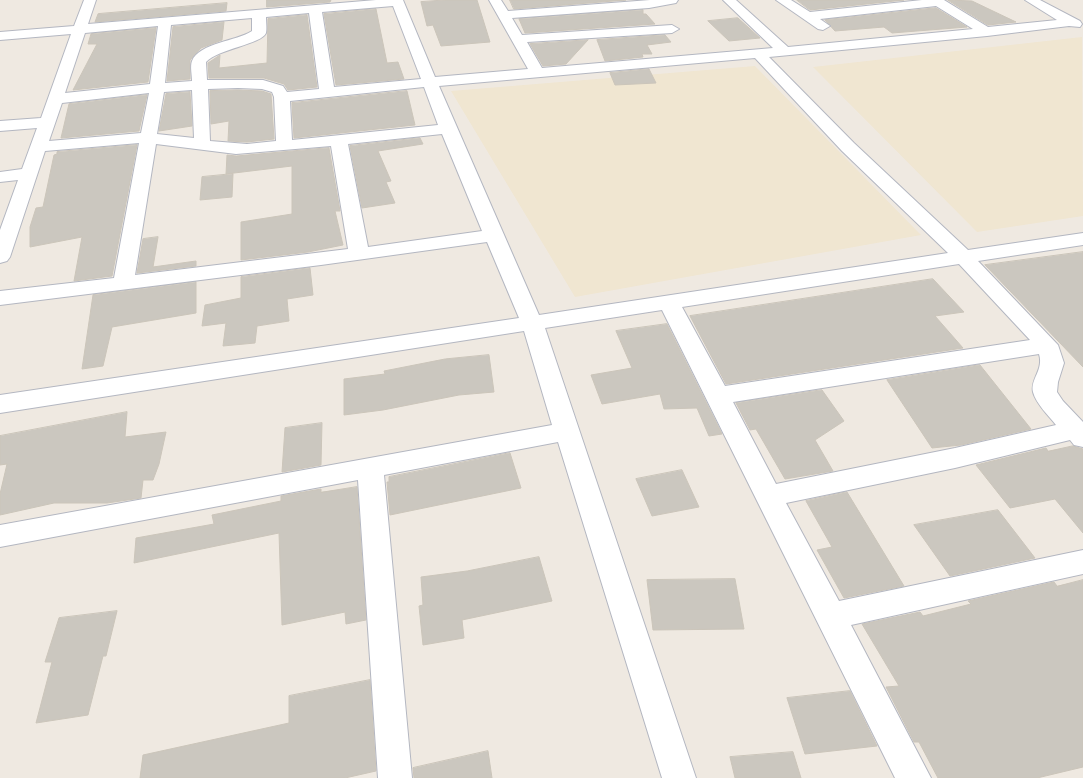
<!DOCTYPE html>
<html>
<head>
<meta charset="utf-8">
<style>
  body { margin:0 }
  canvas { display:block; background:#efe9e1 }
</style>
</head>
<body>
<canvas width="1083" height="778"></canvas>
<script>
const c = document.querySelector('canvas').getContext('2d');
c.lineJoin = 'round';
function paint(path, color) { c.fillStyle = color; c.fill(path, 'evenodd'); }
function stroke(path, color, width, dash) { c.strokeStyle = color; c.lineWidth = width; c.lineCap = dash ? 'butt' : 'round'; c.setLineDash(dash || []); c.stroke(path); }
const education = new Path2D(`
  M 1082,37 L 1083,216 L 977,232 L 813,67 Z
  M 755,66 L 921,235 L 575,297 L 451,91 Z`);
const building = new Path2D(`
  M 267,0 L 331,0 L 330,2 L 267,7 Z
  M 445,0 L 477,0 L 490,42 L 441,46 L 433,25 L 427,26 L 421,2 Z
  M 510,0 L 626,0 L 514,9 Z
  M 797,0 L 904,0 L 810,10 Z
  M 948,0 L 972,1 L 1016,22 L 988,25 Z
  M 227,3 L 226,11 L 95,22 L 98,14 Z
  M 936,8 L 967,27 L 892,33 L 884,27 L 835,31 L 825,20 Z
  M 376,9 L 387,63 L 398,62 L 404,79 L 336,85 L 324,14 Z
  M 643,10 L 643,14 L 646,14 L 655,24 L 525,33 L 519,19 Z
  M 307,15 L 317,87 L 288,90 L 284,84 L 264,78 L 209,78 L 208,63 L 220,55 L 219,68 L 267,63 L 268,19 Z
  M 738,18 L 760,38 L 729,41 L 708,21 Z
  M 224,22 L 222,40 L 201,48 L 190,60 L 190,79 L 167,81 L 173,27 Z
  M 156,28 L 148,82 L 73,90 L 97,44 L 88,44 L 91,34 Z
  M 665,35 L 671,42 L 647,45 L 652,54 L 642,54 L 643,57 L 605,61 L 597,40 Z
  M 588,40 L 566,64 L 543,66 L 530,44 Z
  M 649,69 L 656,83 L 615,85 L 610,73 Z
  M 238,90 L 262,91 L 271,94 L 274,139 L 247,142 L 228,141 L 229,121 L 211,124 L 210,91 Z
  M 407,91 L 415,125 L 294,138 L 292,103 Z
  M 190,92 L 192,126 L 159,131 L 166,94 Z
  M 147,95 L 139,131 L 61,138 L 69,104 Z
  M 420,138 L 423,144 L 378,151 L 391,181 L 386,182 L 395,203 L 362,208 L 350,146 Z
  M 137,145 L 112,276 L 74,281 L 82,237 L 30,247 L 30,227 L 36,208 L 43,207 L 54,155 L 57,154 L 57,152 Z
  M 329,148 L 340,211 L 335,211 L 343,245 L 308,252 L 241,260 L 241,222 L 292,214 L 292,166 L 226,174 L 227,155 L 236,156 Z
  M 233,174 L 232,197 L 200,200 L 202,177 Z
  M 158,237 L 153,267 L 196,261 L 196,266 L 137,273 L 143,239 Z
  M 1083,252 L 1083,367 L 985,265 Z
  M 310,268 L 313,295 L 287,299 L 289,321 L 257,326 L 255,343 L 223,346 L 226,323 L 202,326 L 205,305 L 241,298 L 241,277 Z
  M 933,279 L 964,312 L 935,316 L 963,348 L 726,384 L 690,316 Z
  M 196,282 L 196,313 L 112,327 L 103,366 L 82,369 L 93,295 Z
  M 667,324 L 722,434 L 709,436 L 697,408 L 664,409 L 660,394 L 602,404 L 591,375 L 632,368 L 616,331 Z
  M 489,355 L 494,392 L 459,395 L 383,410 L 344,415 L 344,379 L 385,374 L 384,371 L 445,359 Z
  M 980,365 L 1031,429 L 961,445 L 932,448 L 887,380 Z
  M 822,390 L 844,421 L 815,440 L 833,471 L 785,479 L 756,429 L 750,430 L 736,403 Z
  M 127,412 L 125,437 L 166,432 L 159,464 L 153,480 L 143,480 L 141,498 L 107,503 L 54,503 L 0,515 L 0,494 L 7,464 L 0,465 L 0,436 Z
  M 322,423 L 321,465 L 282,472 L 285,428 Z
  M 1073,446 L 1083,449 L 1083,533 L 1055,499 L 1010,508 L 976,465 L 1046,448 L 1048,451 Z
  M 510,453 L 521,488 L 390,515 L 387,482 L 389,482 L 389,477 Z
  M 682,470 L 699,507 L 652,516 L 636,479 Z
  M 357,487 L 366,620 L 346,624 L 345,612 L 282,625 L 279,533 L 134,563 L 136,538 L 214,524 L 212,515 L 281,501 L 281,496 L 321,489 L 321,492 Z
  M 847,492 L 904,586 L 844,598 L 817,550 L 832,547 L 806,501 Z
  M 998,510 L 1035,558 L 950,576 L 914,525 Z
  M 539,557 L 552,601 L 462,620 L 464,638 L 423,645 L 419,606 L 423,605 L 421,577 L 467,571 Z
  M 735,579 L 744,629 L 653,630 L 647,580 Z
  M 1083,580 L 1083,767 L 1037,778 L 938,778 L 919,742 L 914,742 L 886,687 L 899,686 L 862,624 L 920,612 L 923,616 L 971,604 L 968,601 L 1054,582 L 1057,586 Z
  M 117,611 L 106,656 L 103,656 L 88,715 L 36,723 L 52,662 L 45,662 L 59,618 Z
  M 370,680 L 376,771 L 345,778 L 140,778 L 143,755 L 289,723 L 289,696 Z
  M 850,691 L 877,746 L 805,754 L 787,698 Z
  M 488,751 L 492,778 L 414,778 L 413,768 Z
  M 793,752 L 801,778 L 735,778 L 730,757 Z`);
const minor = new Path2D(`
  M 84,0 L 96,0 L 88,24 L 376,0 L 403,0 L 435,77 L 528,69 L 489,0 L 501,0 L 508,11 L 650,0 L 678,0 L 676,3 L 649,8 L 512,18 L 522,35 L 672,25 L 679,29 L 672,33 L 527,42 L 542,68 L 773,48 L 723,0 L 736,0 L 788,47 L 973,29 L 936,6 L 820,19 L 830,26 L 823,30 L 818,29 L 776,0 L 791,0 L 810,12 L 922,0 L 944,0 L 988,27 L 1057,20 L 1025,0 L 1040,0 L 1080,21 L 1082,24 L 1080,27 L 1069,26 L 987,36 L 769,57 L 854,143 L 968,250 L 1083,233 L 1083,245 L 978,261 L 1058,345 L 1064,363 L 1058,382 L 1057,392 L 1063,401 L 1083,422 L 1083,447 L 1074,445 L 1070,440 L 955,468 L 786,503 L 839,601 L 1083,550 L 1083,574 L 851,625 L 931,778 L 895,778 L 662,310 L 545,328 L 696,778 L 662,778 L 558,442 L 384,475 L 412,778 L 378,778 L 358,480 L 0,547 L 0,525 L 552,425 L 524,331 L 0,413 L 0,395 L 519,318 L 487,242 L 321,265 L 0,305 L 0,291 L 114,278 L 139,143 L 45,151 L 10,257 L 7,261 L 0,263 L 0,230 L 18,180 L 0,182 L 0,172 L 22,169 L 37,128 L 0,131 L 0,121 L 41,118 L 71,34 L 0,40 L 0,32 L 74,26 ZM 393,6 L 421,79 L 334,87 L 322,12 ZM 309,13 L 319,89 L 287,92 L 283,86 L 263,80 L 207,80 L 206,62 C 218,49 262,44 266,33 C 267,29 266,22 266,17 ZM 252,18 L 252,31 C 237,41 199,43 192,61 C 190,66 192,75 192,81 L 165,83 L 171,25 ZM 158,26 L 150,84 L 65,93 L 85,33 ZM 755,58 L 842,151 L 948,253 L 539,315 L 439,86 ZM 424,87 L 438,125 L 292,140 L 290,101 ZM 238,88 L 262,89 L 272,92 L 274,97 L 276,141 L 247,144 L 210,141 L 208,89 ZM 192,90 L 194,138 L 157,134 L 164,92 ZM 149,93 L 141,133 L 49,141 L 62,103 ZM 442,134 L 482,231 L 368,247 L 348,144 ZM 156,144 L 236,154 L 331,146 L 348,249 L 135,275 ZM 959,264 L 1030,340 L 725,386 L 682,307 ZM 1039,354 C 1044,370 1030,379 1033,392 C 1036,404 1049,416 1056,425 L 955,448 L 776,484 L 733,402 Z`);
paint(education, '#f0e6d1');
paint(building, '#cbc7bf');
stroke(building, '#cbc5ba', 1);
stroke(minor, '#b4b7c1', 2);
paint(minor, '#fff');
</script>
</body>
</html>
